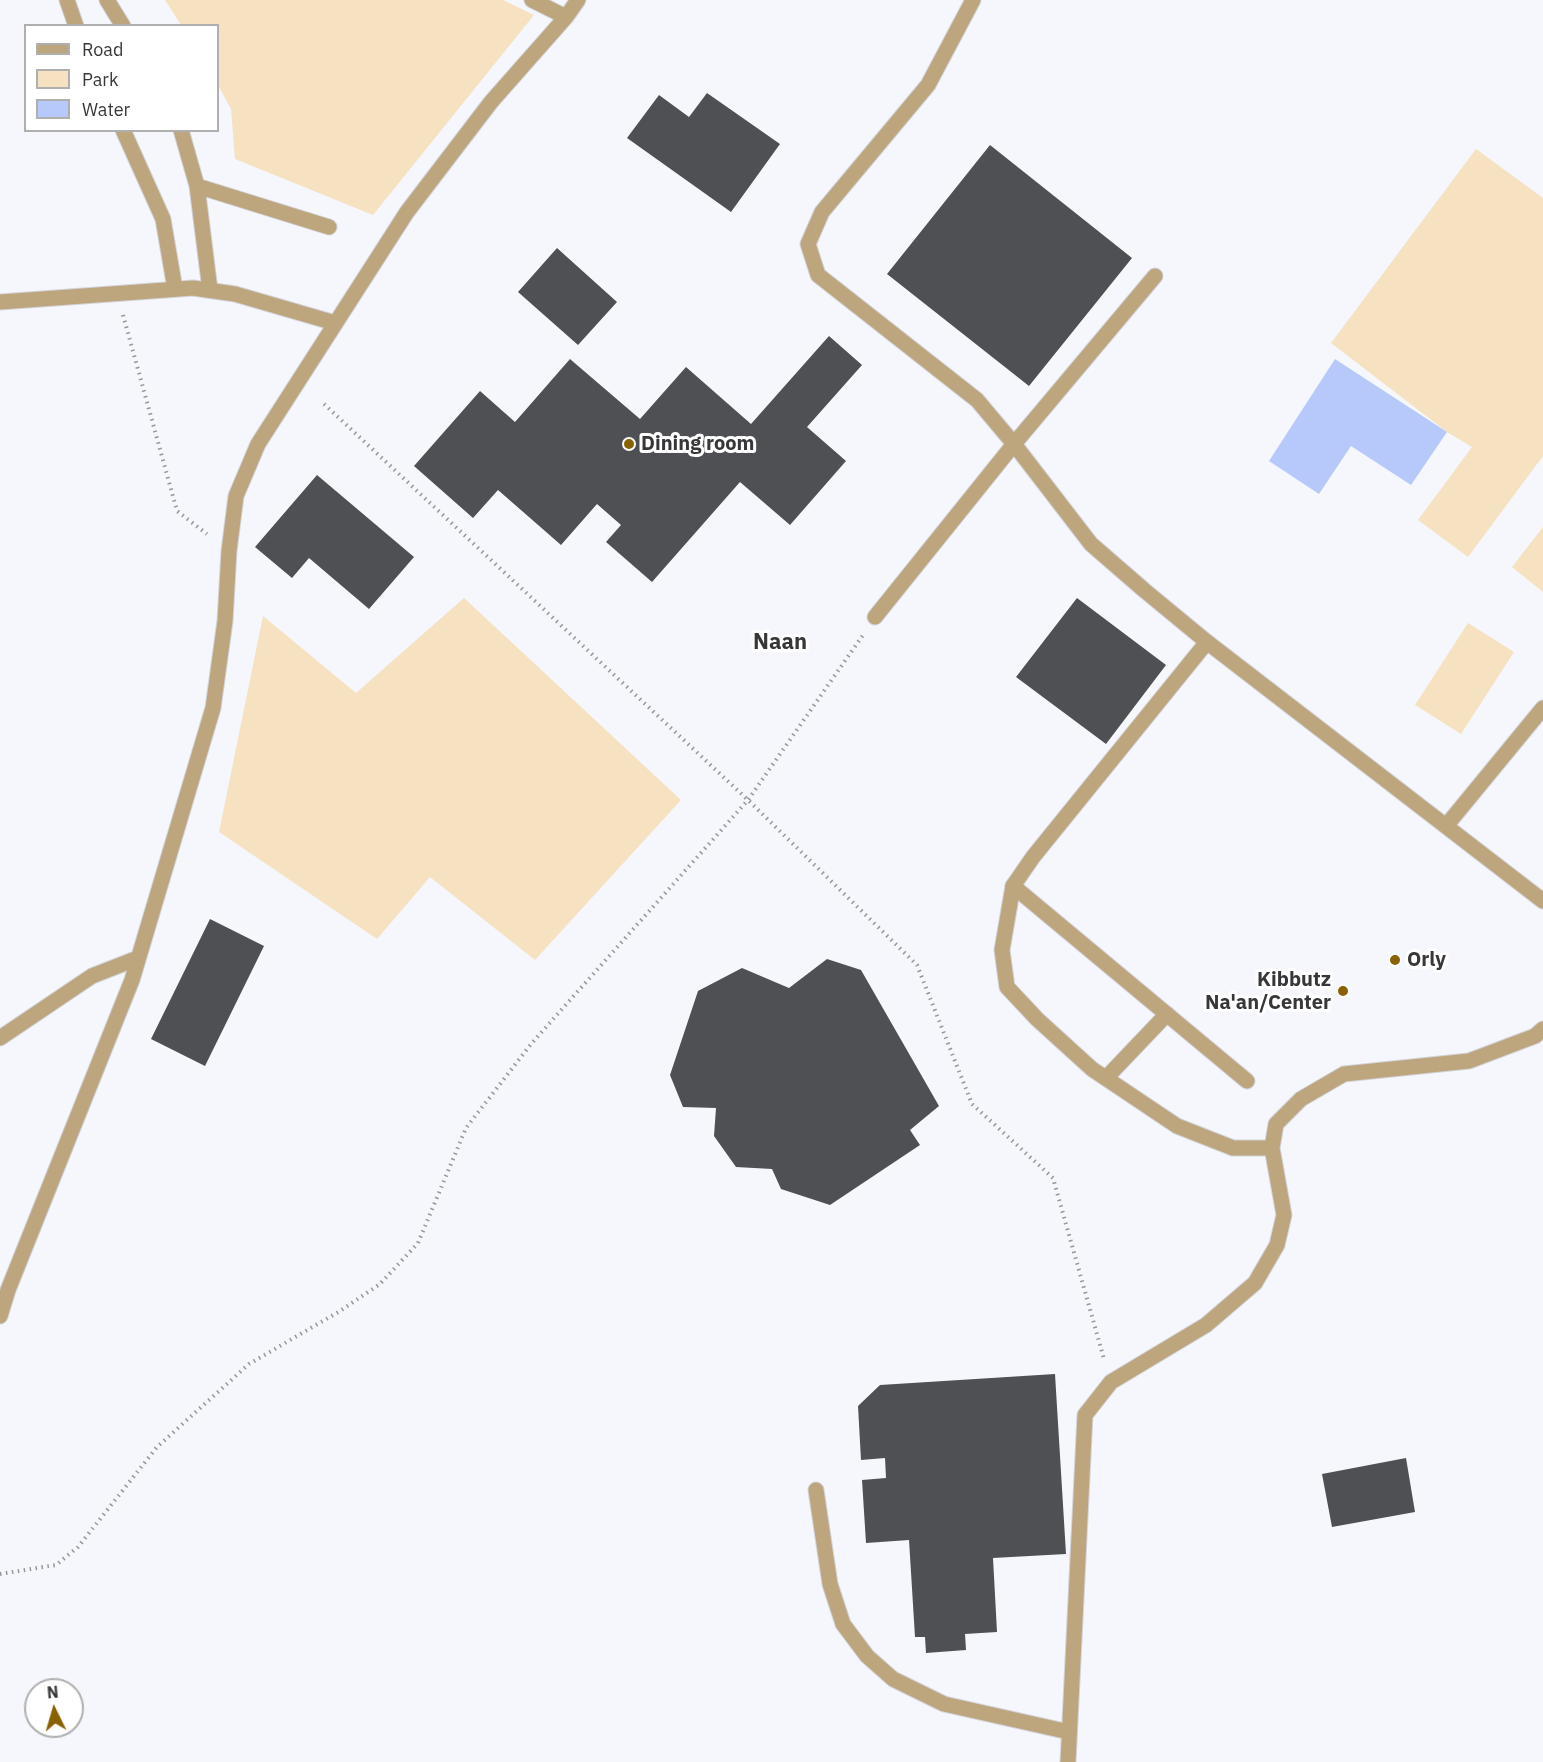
<!DOCTYPE html>
<html>
<head>
<meta charset="utf-8">
<style>
  body { margin:0 }
  #map { position:relative; width:1543px; height:1762px; overflow:hidden; background:#f5f7fc; font-family:"IBM Plex Sans",sans-serif }
  canvas { display:block }
  .legend { position:absolute; left:24px; top:24px; width:195px; height:108px; box-sizing:border-box; background:#fff; border:2px solid #afafb0; margin:0; padding:8px 10px; list-style:none; font-size:18px; color:#373739 }
  .legend li { display:flex; align-items:center; gap:12px; height:30px }
  .legend b { width:30px; border:2px solid #afafb0 }
  .north { position:absolute; left:24px; top:1678px; width:60px; height:60px; box-sizing:border-box; background:#fff; border:2px solid #afafb0; border-radius:50%; rotate:355deg; font-size:16px; font-weight:700; line-height:24px; text-align:center; color:#373739 }
  .north::after { content:''; display:block; margin:auto; width:21px; height:27px; background:#8a6101; clip-path:polygon(50% 0,100% 100%,50% 72%,0 100%) }
</style>
</head>
<body>
<div id="map">
<canvas width="1543" height="1762"></canvas>
<ul class="legend">
<li><b style="height:8px;background:#bda57e"></b>Road</li>
<li><b style="height:16px;background:#f6e1c1"></b>Park</li>
<li><b style="height:16px;background:#b6c9fa"></b>Water</li>
</ul>
<div class="north">N</div>
</div>
<script>
const c = document.querySelector('canvas').getContext('2d');
c.lineJoin = 'round';
function paint(path, color) { c.fillStyle = color; c.fill(path, 'evenodd'); }
function stroke(path, color, width, dash) { c.strokeStyle = color; c.lineWidth = width; c.lineCap = dash ? 'butt' : 'round'; c.setLineDash(dash || []); c.stroke(path); }
function label(font, color, halo, rows, align = 'center') {
  c.font = font + ' "IBM Plex Sans",sans-serif'; c.lineWidth = 6; c.setLineDash([]); c.textBaseline = 'middle'; c.strokeStyle = halo; c.fillStyle = color; for (const [text, x, y, turn = 0] of rows) {
    c.save(); c.translate(x, y); c.rotate((+turn || 0) * Math.PI / 180); c.textAlign = isNaN(turn) ? turn : align; if (halo) c.strokeText(text, 0, 0); c.fillText(text, 0, 0); c.restore();
  }
}
const green = new Path2D(`
  M 165,0 L 503,0 L 534,15 L 373,215 L 235,159 L 231,109 L 218,85 L 218,26 L 181,25 Z
  M 1476,149 L 1543,198 L 1543,456 L 1468,557 L 1418,520 L 1472,447 L 1447,432 L 1331,343 Z
  M 1543,527 L 1543,592 L 1512,567 Z
  M 464,598 L 681,800 L 535,960 L 430,877 L 377,939 L 219,832 L 263,616 L 356,693 Z
  M 1468,623 L 1514,652 L 1461,734 L 1415,705 Z`);
const water = new Path2D(`
  M 1335,359 L 1447,432 L 1411,485 L 1351,446 L 1319,494 L 1269,461 Z`);
const building = new Path2D(`
  M 707,93 L 780,144 L 731,212 L 627,138 L 659,95 L 689,117 Z
  M 990,145 L 1132,258 L 1029,386 L 887,274 Z
  M 557,248 L 617,302 L 578,345 L 518,292 Z
  M 829,336 L 862,365 L 807,427 L 846,461 L 790,525 L 740,482 L 652,582 L 606,542 L 621,525 L 597,504 L 561,545 L 498,490 L 473,518 L 414,466 L 480,391 L 515,422 L 570,359 L 640,419 L 686,367 L 751,424 Z
  M 317,475 L 414,557 L 369,609 L 309,558 L 292,578 L 255,547 Z
  M 1077,598 L 1166,665 L 1106,744 L 1016,677 Z
  M 210,919 L 264,946 L 205,1066 L 151,1039 Z
  M 827,959 L 861,970 L 939,1106 L 910,1130 L 920,1145 L 830,1205 L 781,1189 L 772,1169 L 736,1167 L 714,1136 L 716,1108 L 683,1107 L 670,1075 L 698,991 L 742,968 L 789,988 Z
  M 1055,1374 L 1066,1554 L 993,1558 L 997,1632 L 965,1634 L 966,1650 L 926,1653 L 925,1637 L 915,1637 L 909,1540 L 866,1543 L 862,1480 L 886,1478 L 885,1458 L 861,1460 L 858,1406 L 880,1385 Z
  M 1406,1458 L 1415,1512 L 1332,1527 L 1322,1474 Z`);
const path = new Path2D(`
  M 123,315 L 177,511 L 207,534
  M 324,404 L 748,800 L 917,965 L 972,1104 L 1053,1178 L 1104,1359
  M 0,1574 L 56,1565 L 78,1547 L 157,1447 L 249,1364 L 340,1311 L 380,1284 L 418,1243 L 466,1128 L 531,1044 L 748,800 L 863,635`);
const service = new Path2D(`
  M 107,0 L 123,26
  M 181,130 L 197,186 L 210,290
  M 197,186 L 329,227
  M 875,617 L 1014,444 L 1155,276
  M 1013,886 L 1247,1081
  M 1106,1078 L 1167,1014`);
const minor = new Path2D(`
  M 67,0 L 76,26
  M 532,0 L 566,17
  M 973,0 L 928,85 L 822,212 L 808,244 L 818,275 L 977,400 L 1014,444 L 1091,544 L 1144,590 L 1207,642 L 1543,901
  M 123,130 L 163,219 L 175,289
  M 0,302 L 193,288 L 235,294 L 335,323
  M 1207,642 L 1033,857 L 1013,886 L 1002,950 L 1007,987 L 1037,1019 L 1092,1069 L 1177,1126 L 1233,1148 L 1272,1148
  M 1446,826 L 1543,708
  M 0,1038 L 92,976 L 138,958
  M 0,1316 L 8,1290 L 132,980 L 213,708 L 225,621 L 229,551 L 236,496 L 258,444 L 407,212 L 491,102 L 566,17 L 578,0
  M 816,1490 L 830,1584 L 843,1624 L 867,1656 L 893,1679 L 944,1704 L 1069,1732
  M 1068,1762 L 1085,1415 L 1111,1382 L 1206,1325 L 1255,1283 L 1277,1245 L 1284,1215 L 1272,1148 L 1276,1124 L 1301,1099 L 1344,1074 L 1469,1061 L 1535,1036 L 1543,1029`);
const markers = [
  [629,444,6,"#8a6101"],
  [1395,960,6,"#8a6101"],
  [1343,991,6,"#8a6101"]
];
const poiNames = [
  ["Dining room",641,444],
  ["Orly",1407,960],
  ["Kibbutz",1331,980,"right"],
  ["Na'an/Center",1331,1003,"right"]
];
const quarterNames = [
  ["Naan",780,643]
];
paint(green, '#f6e1c1');
paint(water, '#b6c9fa');
paint(building, '#4e5054');
stroke(service, '#d3d4d9', 17);
stroke(minor, '#d3d4d9', 17);
stroke(path, '#96979b', 4, [1.5, 4.5]);
stroke(service, '#bda57e', 15);
stroke(minor, '#bda57e', 15);
for (const [x, y, r, color] of markers) { const dot = new Path2D(); dot.arc(x, y, r, 0, 2 * Math.PI); c.fillStyle = color; c.fill(dot); stroke(dot, '#fff', 2); }
label('bold 20px', '#373739', '#fff', poiNames, 'left');
label('bold 22px', '#373739', '#fff', quarterNames);
</script>
</body>
</html>
